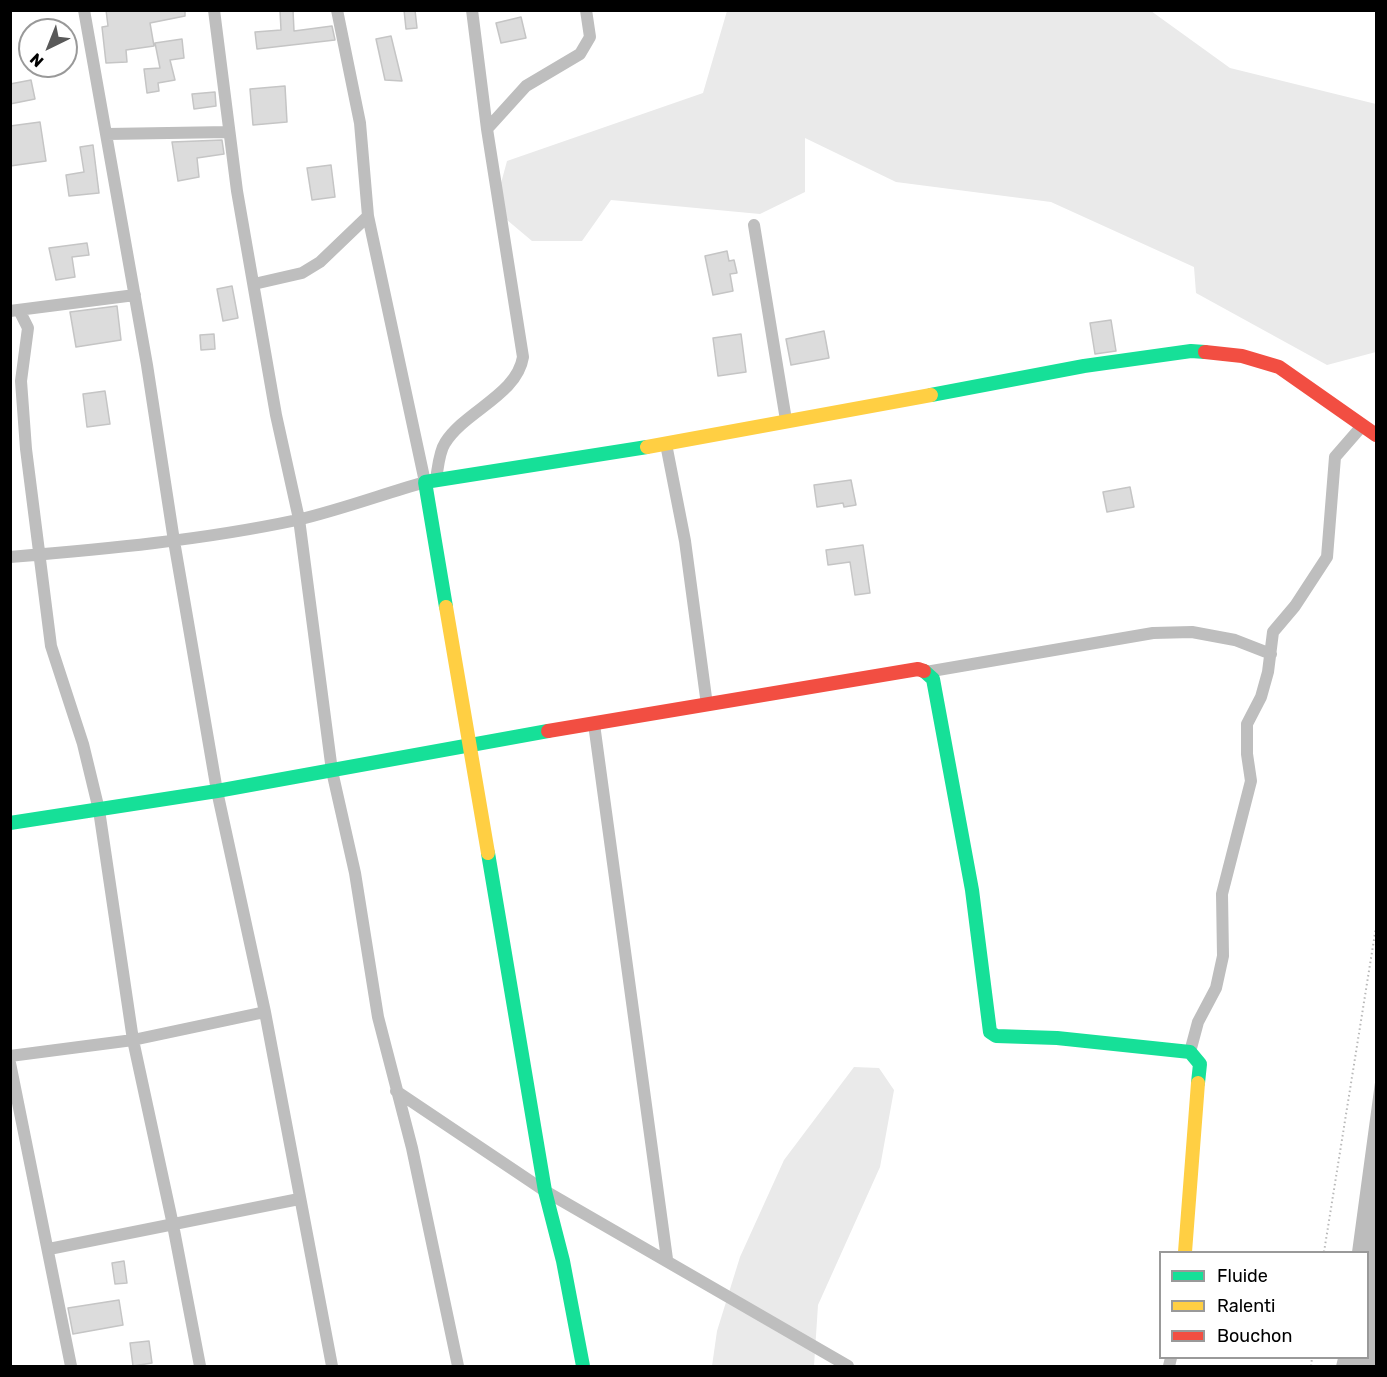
<!DOCTYPE html>
<html>
<head>
<meta charset="utf-8">
<style>
  body { margin:0 }
  #map { position:relative; width:1387px; height:1377px; overflow:hidden; background:#fff; font-family:Rubik,sans-serif }
  canvas { display:block }
  .frame { position:absolute; inset:0; border:12px solid #000; pointer-events:none }
  .legend { position:absolute; left:1159px; top:1251px; width:210px; height:108px; box-sizing:border-box; background:#fff; border:2px solid #999; margin:0; padding:8px 10px; list-style:none; font-size:18px; color:#000 }
  .legend li { display:flex; align-items:center; gap:12px; height:30px }
  .legend b { width:30px; border:2px solid #999 }
  .north { position:absolute; left:18px; top:18px; width:60px; height:60px; box-sizing:border-box; background:#fff; border:2px solid #999; border-radius:50%; rotate:223deg; font-size:16px; font-weight:700; line-height:24px; text-align:center; color:#000 }
  .north::after { content:''; display:block; margin:auto; width:21px; height:27px; background:#595959; clip-path:polygon(50% 0,100% 100%,50% 72%,0 100%) }
</style>
</head>
<body>
<div id="map">
<canvas width="1387" height="1377"></canvas>
<div class="frame"></div>
<ul class="legend">
<li><b style="height:8px;background:#16e098"></b>Fluide</li>
<li><b style="height:8px;background:#ffcf43"></b>Ralenti</li>
<li><b style="height:8px;background:#f24e42"></b>Bouchon</li>
</ul>
<div class="north">N</div>
</div>
<script>
const c = document.querySelector('canvas').getContext('2d');
c.lineJoin = 'round';
function paint(path, color) { c.fillStyle = color; c.fill(path, 'evenodd'); }
function stroke(path, color, width, dash) { c.strokeStyle = color; c.lineWidth = width; c.lineCap = dash ? 'butt' : 'round'; c.setLineDash(dash || []); c.stroke(path); }
const green = new Path2D(`
  M 727,11 L 1151,11 L 1230,68 L 1376,104 L 1376,352 L 1327,365 L 1196,293 L 1194,267 L 1051,202 L 896,182 L 805,138 L 805,192 L 760,214 L 611,200 L 582,241 L 532,241 L 494,209 L 507,161 L 703,93 Z
  M 854,1067 L 879,1068 L 894,1090 L 880,1167 L 818,1305 L 814,1366 L 712,1366 L 717,1331 L 740,1257 L 784,1160 Z`);
const water = new Path2D(`
  M 1376,1075 L 1376,1366 L 1336,1366 L 1338,1358 L 1368,1358 L 1368,1252 L 1352,1252 Z`);
const building = new Path2D(`
  M 106,10 L 185,10 L 185,16 L 150,23 L 154,46 L 126,50 L 127,62 L 106,63 L 102,27 L 108,26 Z
  M 280,10 L 293,10 L 294,31 L 332,26 L 335,40 L 257,49 L 255,32 L 281,30 Z
  M 404,10 L 415,10 L 417,28 L 406,29 Z
  M 521,17 L 526,38 L 501,43 L 496,23 Z
  M 391,36 L 402,81 L 385,80 L 376,39 Z
  M 182,39 L 184,58 L 170,60 L 175,80 L 158,83 L 159,91 L 147,93 L 144,69 L 160,68 L 155,43 Z
  M 31,80 L 35,99 L 10,104 L 10,84 Z
  M 285,86 L 287,122 L 253,125 L 250,89 Z
  M 215,92 L 216,106 L 194,109 L 192,94 Z
  M 40,122 L 46,161 L 10,166 L 10,126 Z
  M 222,140 L 224,154 L 197,158 L 199,177 L 178,181 L 172,142 Z
  M 93,145 L 99,193 L 69,196 L 66,175 L 84,172 L 80,147 Z
  M 331,165 L 335,197 L 312,200 L 307,168 Z
  M 87,243 L 89,255 L 72,257 L 75,277 L 56,280 L 49,248 Z
  M 727,251 L 729,261 L 734,260 L 737,273 L 730,274 L 733,291 L 713,295 L 705,256 Z
  M 232,286 L 238,318 L 223,321 L 217,289 Z
  M 117,306 L 121,340 L 76,347 L 70,312 Z
  M 1111,320 L 1116,351 L 1095,354 L 1090,323 Z
  M 824,331 L 829,358 L 791,365 L 786,339 Z
  M 214,334 L 215,349 L 201,350 L 200,335 Z
  M 741,334 L 746,372 L 718,376 L 713,338 Z
  M 105,391 L 110,424 L 87,427 L 83,394 Z
  M 851,480 L 856,505 L 844,507 L 843,503 L 817,507 L 814,485 Z
  M 1130,487 L 1134,507 L 1107,512 L 1103,492 Z
  M 863,545 L 870,593 L 855,595 L 850,562 L 828,565 L 826,550 Z
  M 124,1261 L 127,1283 L 115,1284 L 112,1263 Z
  M 119,1300 L 123,1325 L 73,1334 L 68,1308 Z
  M 149,1341 L 152,1363 L 133,1366 L 130,1343 Z`);
const path = new Path2D(`
  M 1324,1252 L 1376,927
  M 1311,1366 L 1312,1358`);
const street = new Path2D(`
  M 84,10 L 147,365 L 174,541 L 217,791 L 265,1012 L 332,1366
  M 214,10 L 237,191 L 276,415 L 299,519 L 332,771 L 355,873 L 378,1017 L 412,1148 L 458,1366
  M 487,129 L 526,86 L 580,54 L 590,37 L 586,10
  M 107,134 L 229,132
  M 754,225 L 786,420
  M 254,284 L 302,273 L 320,262 L 368,216
  M 19,310 L 28,328 L 21,381 L 26,449 L 51,646 L 83,744 L 99,810 L 133,1040 L 173,1225 L 200,1366
  M 10,311 L 135,295
  M 666,444 L 685,541 L 707,705
  M 436,479 C 438,468 439,452 445,443 C 465,411 517,395 523,357 L 487,129 L 472,10
  M 10,557 C 106,549 203,540 297,520 C 340,510 383,494 425,482 L 368,216 L 360,123 L 337,10
  M 926,672 L 1153,633 L 1192,632 L 1235,640 L 1271,654
  M 594,724 L 667,1259
  M 1190,1052 L 1198,1022 L 1216,988 L 1223,956 L 1222,894 L 1251,781 L 1247,754 L 1247,724 L 1261,697 L 1268,672 L 1273,632 L 1295,606 L 1327,557 L 1335,457 L 1362,426
  M 10,1056 L 133,1040 L 265,1012
  M 10,1063 L 71,1366
  M 396,1091 L 545,1191 L 848,1366
  M 49,1249 L 299,1199
  M 1169,1366 L 1171,1358`);
const fast = new Path2D(`
  M 931,395 L 1084,366 L 1191,351 L 1205,352
  M 446,607 L 425,482 L 647,447
  M 924,671 L 933,679 L 972,890 L 990,1032 L 996,1036 L 1057,1038 L 1190,1052 L 1200,1064 L 1198,1083
  M 10,823 L 217,791 L 548,731
  M 488,853 L 545,1191 L 563,1261 L 583,1366`);
const slow = new Path2D(`
  M 647,447 L 931,395
  M 446,607 L 488,853
  M 1185,1252 L 1198,1083`);
const jam = new Path2D(`
  M 1205,352 L 1242,356 L 1279,367 L 1376,435
  M 548,731 L 918,669 L 924,671`);
paint(green, '#eaeaea');
paint(water, '#bcbcbc');
paint(building, '#dcdcdc');
stroke(building, '#c5c5c5', 1.5);
stroke(path, '#b8b8b8', 2, [1.5, 3]);
stroke(street, '#bebebe', 12);
stroke(fast, '#16e098', 14);
stroke(slow, '#ffcf43', 14);
stroke(jam, '#f24e42', 14);
</script>
</body>
</html>
